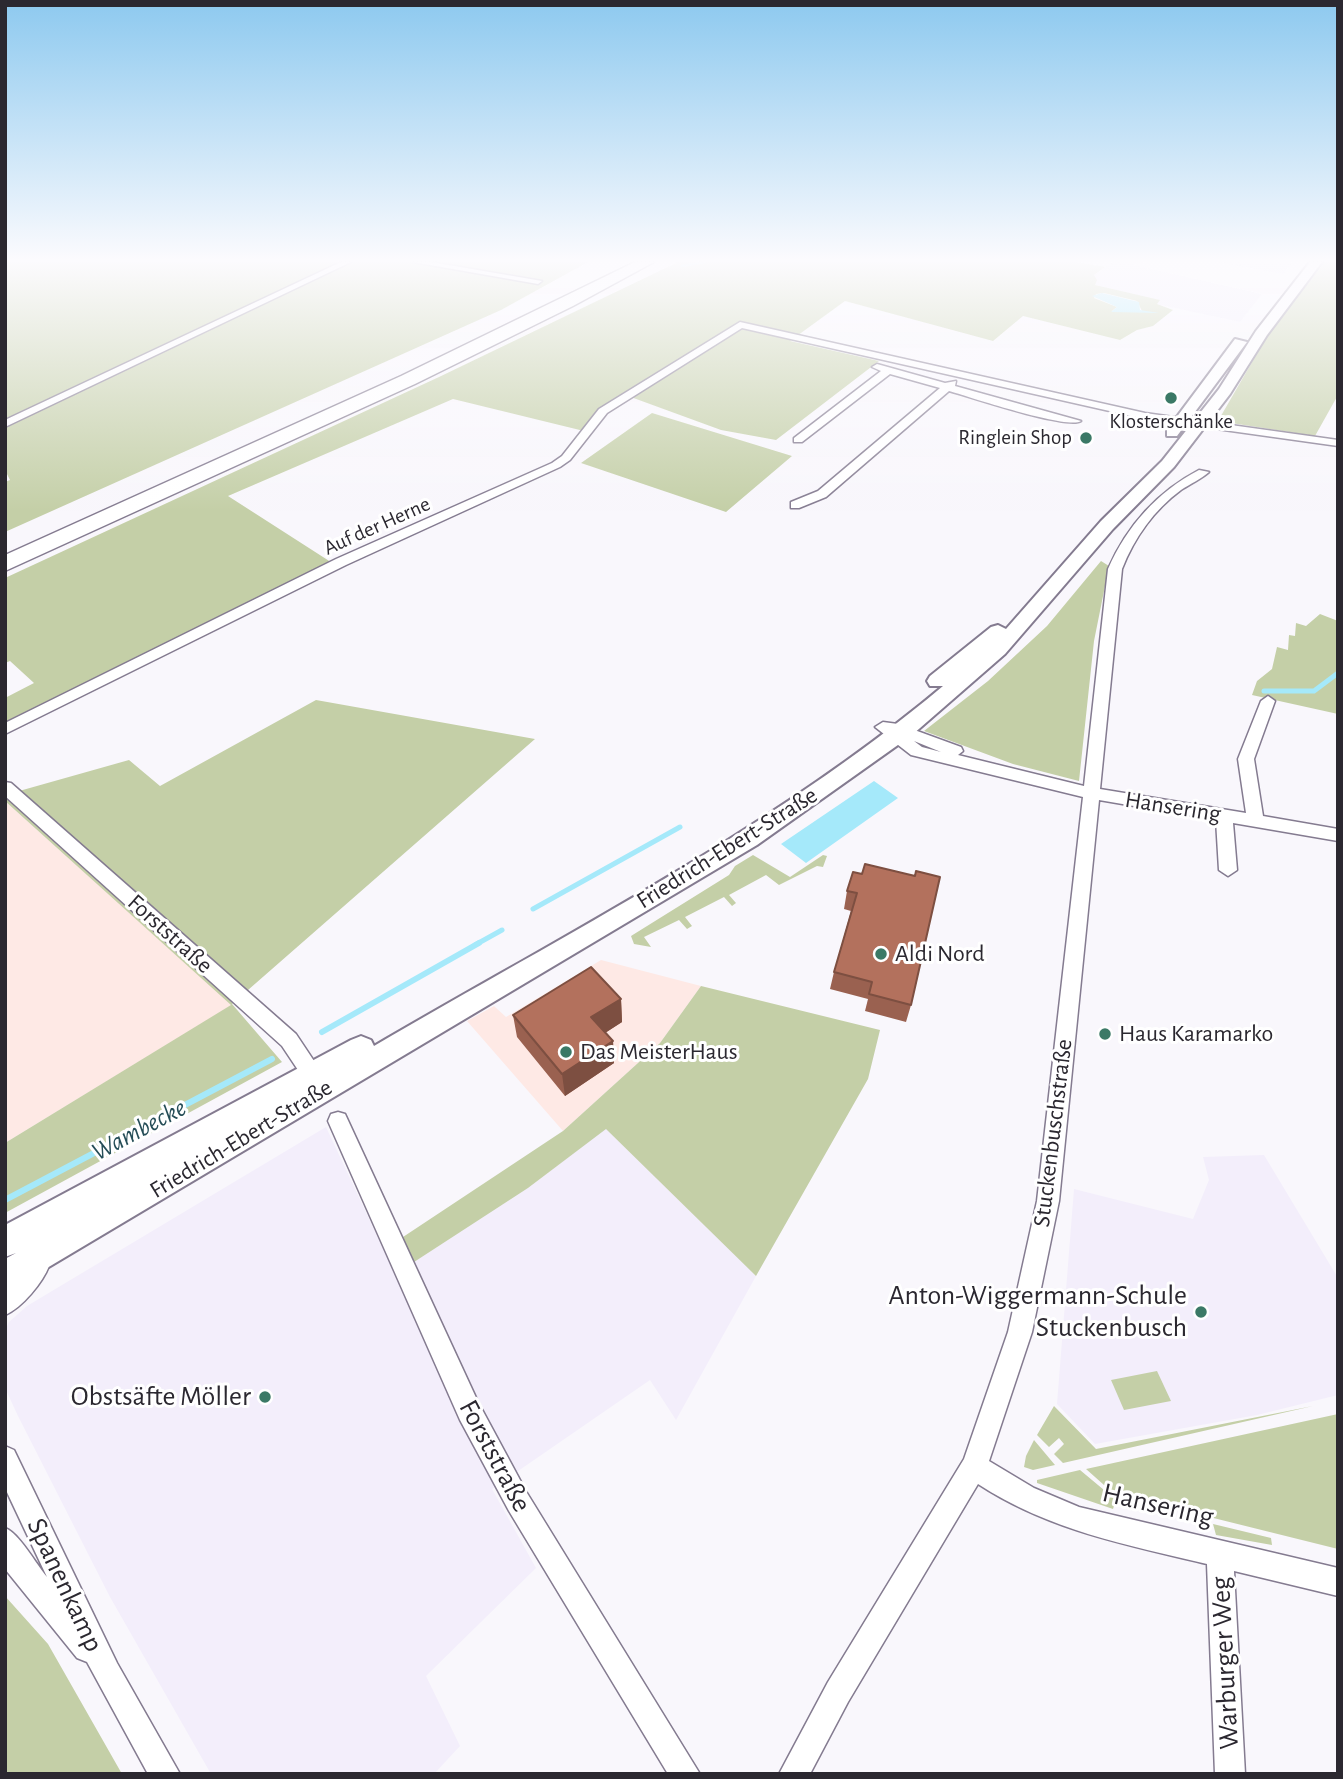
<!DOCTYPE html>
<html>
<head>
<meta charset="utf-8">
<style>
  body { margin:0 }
  #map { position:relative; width:1343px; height:1779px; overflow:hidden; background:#f9f7fc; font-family:"Alegreya Sans",sans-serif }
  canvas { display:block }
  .frame { position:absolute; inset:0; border:7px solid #2b2830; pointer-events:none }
</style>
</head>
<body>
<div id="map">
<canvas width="1343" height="1779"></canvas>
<div class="frame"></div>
</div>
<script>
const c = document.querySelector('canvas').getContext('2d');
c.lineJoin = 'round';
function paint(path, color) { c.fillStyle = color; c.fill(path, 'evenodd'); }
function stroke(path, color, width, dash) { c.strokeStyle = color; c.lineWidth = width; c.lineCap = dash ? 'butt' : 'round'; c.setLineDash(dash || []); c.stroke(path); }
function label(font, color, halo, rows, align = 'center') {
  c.font = font + ' "Alegreya Sans",sans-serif'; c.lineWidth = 6; c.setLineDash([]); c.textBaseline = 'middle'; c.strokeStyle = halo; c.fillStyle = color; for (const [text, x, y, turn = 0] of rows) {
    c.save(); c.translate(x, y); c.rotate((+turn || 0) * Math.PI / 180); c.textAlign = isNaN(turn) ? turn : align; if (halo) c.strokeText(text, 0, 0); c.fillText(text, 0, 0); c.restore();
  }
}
const commercial = new Path2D(`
  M 5,801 L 232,1005 L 5,1143 Z
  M 601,960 L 701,986 L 660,1043 L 563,1131 L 467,1021 L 494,1006 L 506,1017 Z`);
const built = new Path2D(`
  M 1113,262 L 1144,262 L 1134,265 L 1262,294 L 1240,322 L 1166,306 L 1156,304 L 1159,300 L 1095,285 L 1093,276 Z
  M 1220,262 L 1292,262 L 1283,274 Z
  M 326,1127 L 395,1274 L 528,1188 L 606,1128 L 756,1276 L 676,1420 L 650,1380 L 492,1489 L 536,1568 L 426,1676 L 460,1746 L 434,1774 L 211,1774 L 110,1597 L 18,1416 L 5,1388 L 5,1331 L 9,1322 L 27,1306 Z
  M 1264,1155 L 1338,1278 L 1338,1395 L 1257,1415 L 1095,1444 L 1057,1404 L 1074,1189 L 1193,1219 L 1209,1180 L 1203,1157 Z`);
const green = new Path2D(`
  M 5,262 L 588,262 L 501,310 L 5,532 L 5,482 L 10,480 L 5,470 Z
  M 678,262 L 1077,262 L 1105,267 L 1094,275 L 1097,280 L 1095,285 L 1160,300 L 1157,304 L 1173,310 L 1153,326 L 1137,330 L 1120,340 L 1023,316 L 993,341 L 845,301 L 790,341 L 879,361 L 776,440 L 721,430 L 628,396 L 606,411 L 588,432 L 453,399 L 228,496 L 337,566 L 5,732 L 5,698 L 34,683 L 10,661 L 5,663 L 5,578 L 439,377 ZM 1104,293 L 1137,301 L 1142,311 L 1112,311 L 1117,307 L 1094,298 L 1096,294 Z
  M 1325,262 L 1338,262 L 1338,395 L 1315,436 L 1218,421 L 1270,331 Z
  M 652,413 L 792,456 L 726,512 L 581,463 Z
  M 1101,561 L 1109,566 L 1094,641 L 1079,781 L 1013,764 L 924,731 L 988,681 L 1047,626 Z
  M 1320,614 L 1338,621 L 1338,714 L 1252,695 L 1257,681 L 1272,669 L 1277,647 L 1288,650 L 1289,635 L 1295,636 L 1296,623 L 1306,626 Z
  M 316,700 L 535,739 L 232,1004 L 282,1062 L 5,1213 L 5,1143 L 231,1005 L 5,801 L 5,795 L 129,760 L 160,786 Z
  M 753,855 L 790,877 L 823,855 L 827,856 L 823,867 L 817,866 L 779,885 L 766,875 L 729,895 L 736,903 L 732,906 L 724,897 L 685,917 L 692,926 L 687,929 L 679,920 L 644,937 L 651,947 L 634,944 L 631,936 L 729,875 L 735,866 Z
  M 701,986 L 880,1030 L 868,1079 L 756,1276 L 606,1129 L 528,1188 L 411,1264 L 403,1237 L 563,1131 L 660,1043 Z
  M 1157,1371 L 1171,1401 L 1124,1410 L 1111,1380 Z
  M 1054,1406 L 1096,1449 L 1313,1406 L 1063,1463 L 1054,1454 L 1064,1444 L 1059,1438 L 1049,1447 L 1037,1435 Z
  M 1338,1414 L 1338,1549 L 1113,1493 L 1086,1469 Z
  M 1034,1440 L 1055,1465 L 1033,1470 L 1024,1467 L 1026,1456 Z
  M 1080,1470 L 1116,1500 L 1113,1509 L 1037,1483 L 1037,1480 Z
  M 1213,1524 L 1271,1538 L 1272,1545 L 1216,1535 Z
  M 5,1596 L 48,1644 L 122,1774 L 5,1774 Z`);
const water = new Path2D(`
  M 1102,293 L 1139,302 L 1140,310 L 1159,313 L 1111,312 L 1117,307 L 1092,296 Z
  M 874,781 L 898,798 L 806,863 L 781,844 Z`);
const streamFar2 = new Path2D(`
  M 682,266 L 704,262`);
const streamFar1 = new Path2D(`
  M 1264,691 L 1314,691 L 1338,673
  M 533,909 L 680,827
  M 475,945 L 502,930`);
const stream = new Path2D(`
  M 322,1032 L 479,943
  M 5,1200 L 272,1059`);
const street = new Path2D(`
  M 341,262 L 351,262 L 5,427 L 5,420 Z
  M 413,262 L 431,262 L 542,281 L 538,284 Z
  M 740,322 L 1145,413 L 1338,440 L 1338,446 L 1145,419 L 742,328 L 607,413 L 570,460 L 560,467 L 346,565 L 5,734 L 5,723 L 336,559 L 552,463 L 562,456 L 599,409 Z
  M 877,364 L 945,383 L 956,381 L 955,386 L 1081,421 C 1068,430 970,397 949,391 L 826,497 L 799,508 L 791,508 L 791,502 L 818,491 L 940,388 L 890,374 L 802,442 L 794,442 L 794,438 L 881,371 L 872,367 Z
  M 1199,470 L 1209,472 C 1201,479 1190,484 1181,490 C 1154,510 1134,538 1122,569 L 1100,789 L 1246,813 L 1238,759 L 1261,701 L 1268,696 L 1275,701 L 1254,759 L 1263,816 L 1338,829 L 1338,841 L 1233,823 L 1237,870 L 1228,876 L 1219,870 L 1216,820 L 1099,800 L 1059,1201 L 1032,1332 L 989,1461 L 1034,1488 L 1079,1507 L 1338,1568 L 1338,1596 L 1234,1571 L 1245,1774 L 1215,1774 L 1207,1564 C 1127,1545 1048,1530 978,1484 L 848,1702 L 810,1774 L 779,1774 L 828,1682 L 964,1459 L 1008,1332 L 1037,1201 L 1083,797 L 911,755 L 875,727 L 883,722 L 898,724 L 961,747 L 963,751 L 958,755 L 1084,786 L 1108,569 C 1127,526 1157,492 1199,470 ZM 914,741 L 941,752 L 922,747 Z
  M 5,782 L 11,783 L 296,1034 L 324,1076 L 327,1082 L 324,1088 L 317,1091 L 310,1088 L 282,1046 L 5,796 Z
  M 338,1112 L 345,1114 L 478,1402 L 527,1493 L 700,1774 L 668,1774 L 509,1511 L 460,1420 L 328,1121 L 331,1114 Z
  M 38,1255 L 46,1258 L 49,1266 C 43,1282 22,1308 5,1315 L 5,1285 L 30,1258 Z
  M 5,1446 L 14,1450 L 117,1663 L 180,1774 L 148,1774 L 87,1662 L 77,1658 L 5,1569 L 5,1528 C 19,1533 36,1564 47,1577 L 5,1488 Z`);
const secondary = new Path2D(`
  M 1310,262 L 1322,262 L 1267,335 L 1230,394 L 1174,467 L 1113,529 L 1005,654 L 912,735 L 757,845 L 5,1293 L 5,1259 L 16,1253 L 5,1257 L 5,1225 L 351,1040 L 361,1036 L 371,1040 L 374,1046 C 567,933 771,830 943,686 L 930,686 L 927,681 L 930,676 L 991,627 L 998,625 L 1006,629 L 1101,521 L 1162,461 L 1219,389 L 1256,331 Z
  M 1235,339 L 1247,342 L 1177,436 L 1167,436 L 1167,430 Z`);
const highway = new Path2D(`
  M 635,262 L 654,262 L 573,306 L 415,384 L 5,571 L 5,555 L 401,376 Z`);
const wall = new Path2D(`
  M 853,872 L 911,1005 L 906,1022 L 865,1011 L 868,999 L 830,989 L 834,972 L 851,911 L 844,909 L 847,891 Z
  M 621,999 L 622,1022 L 605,1033 L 613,1041 L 614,1063 L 565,1096 L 517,1037 L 513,1015 Z`);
const shadedWall = new Path2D(`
  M 621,999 L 622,1022 L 594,1040 L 591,1017 Z
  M 613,1041 L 614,1063 L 565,1096 L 562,1074 Z`);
const building = new Path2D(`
  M 865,864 L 915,876 L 916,871 L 940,877 L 911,1005 L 869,994 L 872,982 L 834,972 L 857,893 L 847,891 L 853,872 L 862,874 Z
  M 591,967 L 621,999 L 591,1017 L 613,1041 L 562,1074 L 513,1015 Z`);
const markers = [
  [1171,398,7,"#3b7966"],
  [1086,438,7,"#3b7966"],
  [881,954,7,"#3b7966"],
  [1105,1034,7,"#3b7966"],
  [566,1052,7,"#3b7966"],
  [1201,1312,7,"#3b7966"],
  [265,1397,7,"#3b7966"]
];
const farPoinames = [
  ["Klosterschänke",1171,422],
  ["Ringlein Shop",1072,438,"right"]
];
const farStreetnames = [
  ["Auf der Herne",377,526,-24]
];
const streetNames = [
  ["Hansering",1173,807,9],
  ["Friedrich-Ebert-Straße",727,848,-32],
  ["Forststraße",170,934,42],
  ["Stuckenbuschstraße",1053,1133,-83],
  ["Friedrich-Ebert-Straße",241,1139,-31]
];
const poiNames = [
  ["Aldi Nord",895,954],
  ["Haus Karamarko",1119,1034],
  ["Das MeisterHaus",580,1052]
];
const waterNames = [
  ["Wambecke",139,1130,-28]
];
const nearPoinames = [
  ["Anton-Wiggermann-Schule",1187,1296],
  ["Stuckenbusch",1187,1328],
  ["Obstsäfte Möller",251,1397]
];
const nearStreetnames = [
  ["Forststraße",495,1456,62],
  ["Hansering",1158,1505,13],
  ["Spanenkamp",65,1585,65],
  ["Warburger Weg",1225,1663,-93]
];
paint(commercial, '#fee9e5');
paint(built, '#f3eefb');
paint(green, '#c4cfa7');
paint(water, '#a5e9fa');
stroke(streamFar2, '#a5e9fa', 2.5);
stroke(streamFar1, '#a5e9fa', 5);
stroke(stream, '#a5e9fa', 6);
stroke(street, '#847b90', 3);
stroke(secondary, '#847b90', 4);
stroke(highway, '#847b90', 3);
paint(street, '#fff');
paint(secondary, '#fff');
paint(highway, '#fff');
paint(wall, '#9a6150');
paint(shadedWall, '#7d4f41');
paint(building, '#b3715d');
stroke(building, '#7d4f41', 2);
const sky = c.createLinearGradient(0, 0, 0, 511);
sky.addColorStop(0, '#8dc9ef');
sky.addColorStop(0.51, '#fcfbfe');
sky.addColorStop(1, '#fcfbfe00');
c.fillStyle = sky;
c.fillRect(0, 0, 1343, 511);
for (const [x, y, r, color] of markers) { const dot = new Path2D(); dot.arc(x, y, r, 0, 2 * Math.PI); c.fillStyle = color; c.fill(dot); stroke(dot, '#fff', 2.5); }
label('21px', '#2b2830', '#fff', farPoinames);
label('21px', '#2b2830', '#fff', farStreetnames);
label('24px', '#2b2830', '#fff', streetNames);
label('24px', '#2b2830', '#fff', poiNames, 'left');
label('italic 26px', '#254d57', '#fff', waterNames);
label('28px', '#2b2830', '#fff', nearPoinames, 'right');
label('28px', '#2b2830', '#fff', nearStreetnames);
</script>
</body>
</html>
